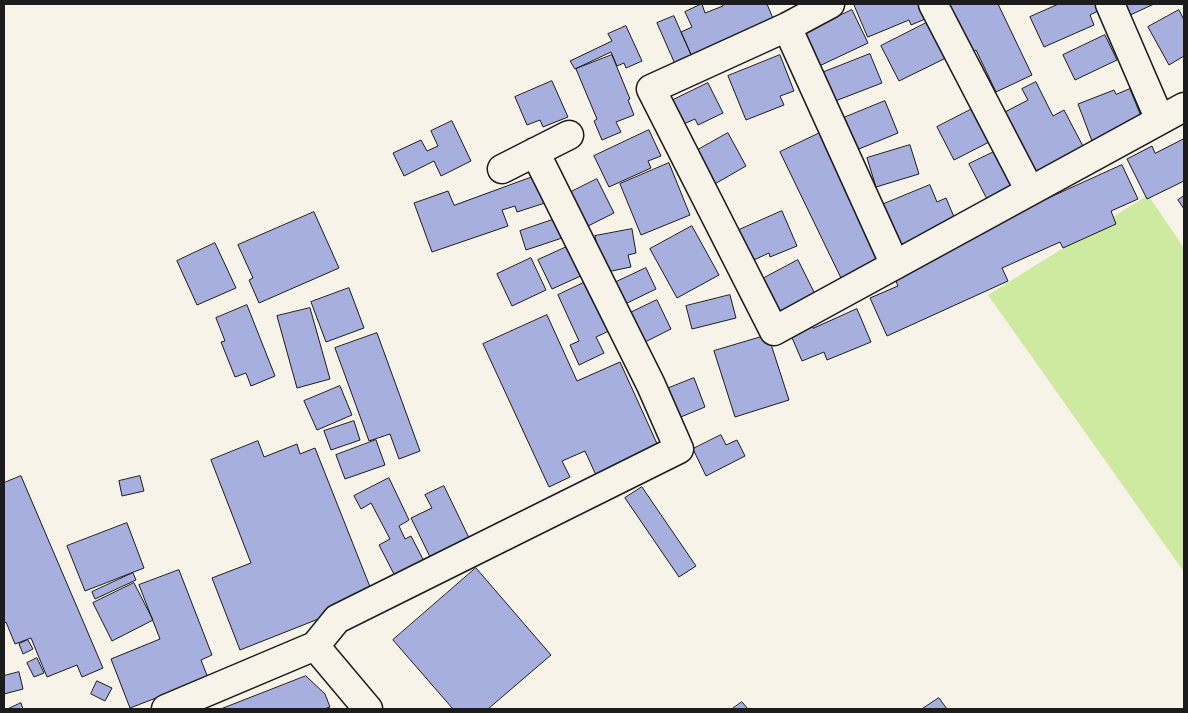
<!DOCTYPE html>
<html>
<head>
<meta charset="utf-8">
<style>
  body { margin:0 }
  #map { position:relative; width:1188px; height:713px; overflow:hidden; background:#f7f3e8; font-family:"Gochi Hand",sans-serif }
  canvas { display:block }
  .frame { position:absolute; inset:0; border:5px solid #1c1c1c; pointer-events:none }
</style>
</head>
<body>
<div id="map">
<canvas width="1188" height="713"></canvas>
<div class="frame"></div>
</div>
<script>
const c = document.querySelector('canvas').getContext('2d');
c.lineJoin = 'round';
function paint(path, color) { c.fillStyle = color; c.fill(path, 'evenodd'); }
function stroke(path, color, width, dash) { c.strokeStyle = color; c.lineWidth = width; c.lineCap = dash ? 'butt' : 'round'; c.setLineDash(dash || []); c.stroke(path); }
const green = new Path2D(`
  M 1148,195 L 1184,248 L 1184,572 L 988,295 Z`);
const building = new Path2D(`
  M 702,4 L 705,13 L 723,6 L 722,4 L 767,4 L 777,28 L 695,63 L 681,32 L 692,27 L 685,12 Z
  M 854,4 L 925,4 L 930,17 L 911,25 L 909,20 L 868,37 Z
  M 936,4 L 998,4 L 1032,75 L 996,92 L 976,50 L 966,55 L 959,41 L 966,37 L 958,20 L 946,26 Z
  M 1059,4 L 1097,4 L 1100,10 L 1090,15 L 1094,25 L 1044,47 L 1030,17 Z
  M 1119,4 L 1154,4 L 1126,17 Z
  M 852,10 L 868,43 L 815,68 L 800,34 Z
  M 1179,10 L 1184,20 L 1184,56 L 1169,65 L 1148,27 Z
  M 674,16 L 692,57 L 675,64 L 657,23 Z
  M 934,19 L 952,55 L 899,81 L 881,46 Z
  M 626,26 L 642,61 L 626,68 L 624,63 L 617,66 L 611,52 L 575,69 L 570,61 L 612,41 L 608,34 Z
  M 1105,35 L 1117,60 L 1075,80 L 1063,55 Z
  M 870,54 L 882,83 L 830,103 L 819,74 Z
  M 612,55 L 630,99 L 628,100 L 634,115 L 616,122 L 621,132 L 602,140 L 594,121 L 597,119 L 576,69 Z
  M 780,55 L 794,91 L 780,96 L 784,105 L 746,120 L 728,76 Z
  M 552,81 L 568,117 L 543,127 L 540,120 L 527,125 L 515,97 Z
  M 1036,82 L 1053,116 L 1064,110 L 1085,150 L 1037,174 L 1005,112 L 1028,100 L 1022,89 Z
  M 708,83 L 723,113 L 698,125 L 695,119 L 677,127 L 665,104 Z
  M 1130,89 L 1143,121 L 1092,141 L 1078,104 L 1114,90 L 1116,94 Z
  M 885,101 L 898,133 L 854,151 L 841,119 Z
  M 976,107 L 993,140 L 954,160 L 937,127 Z
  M 452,121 L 471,161 L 441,176 L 434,161 L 404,176 L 393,153 L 421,140 L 427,151 L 438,146 L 431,131 Z
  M 649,130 L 661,156 L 648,161 L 651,168 L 609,187 L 594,156 Z
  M 822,132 L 885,257 L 841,278 L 780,152 Z
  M 728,133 L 746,166 L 706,189 L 687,156 Z
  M 1184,139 L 1184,181 L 1147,199 L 1127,159 L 1152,146 L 1155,153 Z
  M 910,145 L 919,174 L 876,187 L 867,158 Z
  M 998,150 L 1019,190 L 990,205 L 969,164 Z
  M 669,163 L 690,215 L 641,235 L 620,184 Z
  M 1122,165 L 1138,199 L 1111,211 L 1116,224 L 1063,248 L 1060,242 L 1002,268 L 1008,281 L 887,336 L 870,298 L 898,286 L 891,270 Z
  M 538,175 L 548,202 L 517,212 L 515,206 L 502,210 L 508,226 L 432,252 L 414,203 L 448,191 L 454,205 Z
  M 597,179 L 614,213 L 580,230 L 563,196 Z
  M 930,185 L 937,202 L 946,198 L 960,231 L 900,256 L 879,206 Z
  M 1184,196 L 1184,209 L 1178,200 Z
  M 782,211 L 797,246 L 770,257 L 769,253 L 743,265 L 730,234 Z
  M 314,212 L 339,268 L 259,303 L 249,280 L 253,278 L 238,245 Z
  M 558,218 L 565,237 L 526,250 L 520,231 Z
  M 692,226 L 719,275 L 677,298 L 650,249 Z
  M 632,229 L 636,253 L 628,255 L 631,267 L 602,273 L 595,236 Z
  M 215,243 L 236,288 L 197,305 L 177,261 Z
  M 571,245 L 585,274 L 552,289 L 538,260 Z
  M 531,258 L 546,290 L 512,306 L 497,274 Z
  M 798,260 L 817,298 L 772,321 L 753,284 Z
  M 646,268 L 656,289 L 623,305 L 612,284 Z
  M 592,279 L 611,330 L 596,337 L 604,353 L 579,365 L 570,345 L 579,341 L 558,295 Z
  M 349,288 L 364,328 L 326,342 L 311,302 Z
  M 730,295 L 736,318 L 692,329 L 686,306 Z
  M 657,300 L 671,329 L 643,343 L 628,314 Z
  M 247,305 L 275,376 L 251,386 L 246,373 L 235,377 L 221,342 L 225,341 L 216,318 Z
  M 310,308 L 330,379 L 297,388 L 277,316 Z
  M 857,309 L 871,342 L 827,360 L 824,352 L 802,361 L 787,326 L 808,317 L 813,328 Z
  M 547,315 L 577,381 L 620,362 L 659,448 L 600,484 L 585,451 L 562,461 L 570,477 L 549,487 L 483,344 Z
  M 377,333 L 420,451 L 399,459 L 390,434 L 369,441 L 335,348 Z
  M 768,335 L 789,400 L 735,417 L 714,351 Z
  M 694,378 L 705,407 L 676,419 L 664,390 Z
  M 340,386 L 352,415 L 317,430 L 304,401 Z
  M 354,421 L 360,440 L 331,450 L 324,431 Z
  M 721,435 L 726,445 L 737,440 L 745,456 L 706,476 L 693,449 Z
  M 376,440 L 385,465 L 345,479 L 336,455 Z
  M 258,441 L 264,457 L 297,444 L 300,454 L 315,448 L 374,597 L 240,650 L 212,578 L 251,563 L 211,460 Z
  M 21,476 L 103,668 L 82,677 L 77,665 L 47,677 L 31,638 L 15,644 L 6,622 L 4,623 L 4,483 Z
  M 140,476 L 144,491 L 122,496 L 119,481 Z
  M 389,478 L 409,520 L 399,526 L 405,539 L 411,536 L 426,565 L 397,580 L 379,545 L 390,539 L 371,503 L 361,509 L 354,496 Z
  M 444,486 L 471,542 L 432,561 L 411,518 L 432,508 L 425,495 Z
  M 642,487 L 696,566 L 679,577 L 625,498 Z
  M 127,523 L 144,568 L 85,591 L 67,546 Z
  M 476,568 L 551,655 L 488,709 L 453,709 L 393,640 Z
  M 179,570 L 212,655 L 201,660 L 208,678 L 130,708 L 111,659 L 160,639 L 139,585 Z
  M 133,573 L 136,580 L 95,599 L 92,592 Z
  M 134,583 L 153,620 L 112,641 L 93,603 Z
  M 28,640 L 33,649 L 23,654 L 19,644 Z
  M 37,658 L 44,673 L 34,677 L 27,663 Z
  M 19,672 L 23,689 L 4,694 L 4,676 Z
  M 306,676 L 325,694 L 330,707 L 324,709 L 221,709 Z
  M 97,681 L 112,688 L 105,701 L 91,694 Z
  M 939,698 L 947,709 L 922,709 Z
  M 742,702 L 748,709 L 732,709 Z
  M 21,703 L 23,709 L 8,709 Z`);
const minor = new Path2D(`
  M 830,4 L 787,27 L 651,89 L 774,331 L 1184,107
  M 933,4 L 1030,191
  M 1110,4 L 1160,120
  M 787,27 L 895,265
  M 502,169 L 569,135
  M 315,646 L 337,619 L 679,449 L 651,385 L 535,152
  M 166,709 L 315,646 L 368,709`);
paint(green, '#ceeaa1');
paint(building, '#a7afdf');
stroke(building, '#1c1c1c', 1);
stroke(minor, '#1c1c1c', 31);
stroke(minor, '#f7f3e8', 28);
</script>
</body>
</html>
